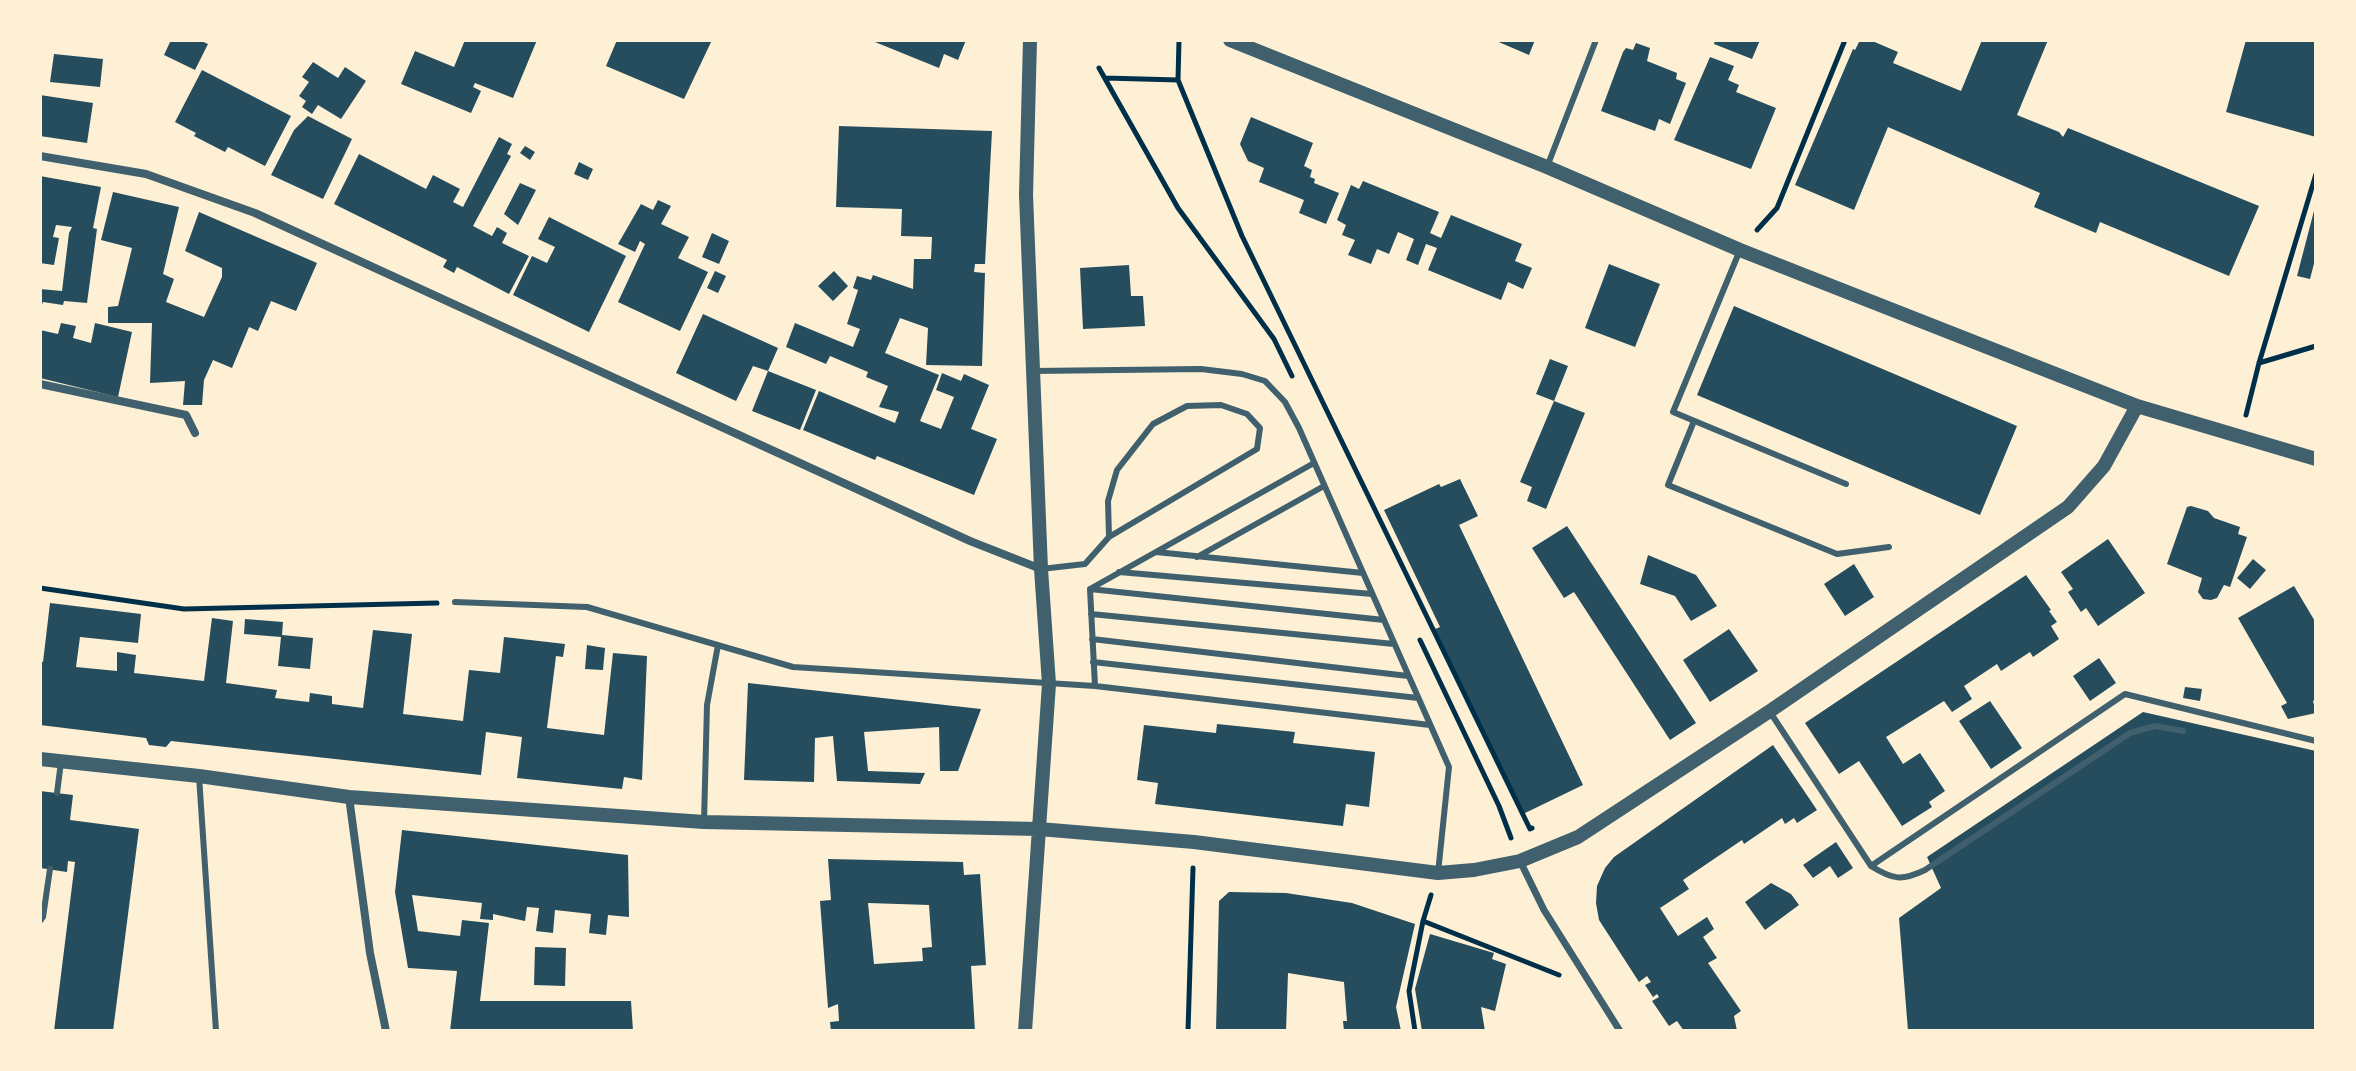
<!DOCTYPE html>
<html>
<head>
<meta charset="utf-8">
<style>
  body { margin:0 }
  #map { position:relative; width:2356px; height:1071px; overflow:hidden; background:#fdf0d5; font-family:"Playfair Display",serif }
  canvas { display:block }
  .frame { position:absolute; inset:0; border:42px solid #fdf0d5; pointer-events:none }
</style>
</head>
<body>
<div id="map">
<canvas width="2356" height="1071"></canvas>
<div class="frame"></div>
</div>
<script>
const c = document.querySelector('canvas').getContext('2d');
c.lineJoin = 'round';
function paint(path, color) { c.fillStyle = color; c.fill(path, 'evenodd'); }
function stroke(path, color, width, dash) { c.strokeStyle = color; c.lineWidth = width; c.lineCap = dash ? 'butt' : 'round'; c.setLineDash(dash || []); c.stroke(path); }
const building = new Path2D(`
  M 171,40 L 199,40 L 208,44 L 195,70 L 164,55 Z
  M 465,40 L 537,40 L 513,98 L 475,83 L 473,87 L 481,91 L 471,113 L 401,84 L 415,51 L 454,67 Z
  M 617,40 L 712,40 L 684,99 L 606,66 Z
  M 870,40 L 966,40 L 958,60 L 944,54 L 939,68 Z
  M 1494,40 L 1535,40 L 1529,55 Z
  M 1715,40 L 1760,40 L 1752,59 L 1714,44 Z
  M 1860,40 L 1870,40 L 1898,52 L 1893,63 L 1961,91 L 1982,40 L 2048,40 L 2017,115 L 2059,132 L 2063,137 L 2068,128 L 2259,206 L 2229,276 L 2100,222 L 2096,233 L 2034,207 L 2040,193 L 1888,127 L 1854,210 L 1795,185 L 1853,49 L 1855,50 Z
  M 2246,40 L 2316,40 L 2316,137 L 2226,112 Z
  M 1636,43 L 1650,48 L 1647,61 L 1677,73 L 1676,79 L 1686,83 L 1670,124 L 1659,119 L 1655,131 L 1601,111 L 1623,52 L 1626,48 L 1633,50 Z
  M 54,54 L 103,59 L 100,87 L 50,82 Z
  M 1710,57 L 1734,66 L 1728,80 L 1739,85 L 1736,92 L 1776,108 L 1751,169 L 1674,140 Z
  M 313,62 L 338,78 L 345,67 L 366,81 L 341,119 L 318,105 L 312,114 L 302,107 L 306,101 L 299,96 L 309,82 L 302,77 Z
  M 202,70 L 291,116 L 265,166 L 228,147 L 225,152 L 194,136 L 196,133 L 175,122 Z
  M 40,95 L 93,103 L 87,143 L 40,136 Z
  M 308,116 L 352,139 L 323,199 L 271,175 L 294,130 Z
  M 1251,117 L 1313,143 L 1304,166 L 1312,170 L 1310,177 L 1315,179 L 1314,183 L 1339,193 L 1326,224 L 1299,213 L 1304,200 L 1259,182 L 1264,168 L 1248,161 L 1240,144 Z
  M 839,126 L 992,131 L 985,264 L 975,264 L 974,272 L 985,273 L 982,366 L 926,365 L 928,328 L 900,318 L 885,353 L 939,375 L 920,421 L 941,429 L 954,397 L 936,390 L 942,373 L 961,381 L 964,374 L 989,385 L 971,429 L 997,439 L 974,495 L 877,456 L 875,460 L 803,430 L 819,391 L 895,423 L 899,412 L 879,407 L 888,386 L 866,377 L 868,372 L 830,356 L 826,364 L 786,347 L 795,323 L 853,347 L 860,329 L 847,324 L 858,290 L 853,288 L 857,276 L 871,280 L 873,275 L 913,289 L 914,259 L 931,259 L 932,237 L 901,236 L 902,209 L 836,207 Z
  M 499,137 L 512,144 L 507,154 L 511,156 L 473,226 L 492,236 L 497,227 L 507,233 L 502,243 L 529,256 L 509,294 L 457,267 L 454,273 L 443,267 L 447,260 L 334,204 L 359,154 L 426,189 L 433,175 L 460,189 L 453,202 L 463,207 Z
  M 525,146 L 535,152 L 530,160 L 520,153 Z
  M 579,162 L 593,169 L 588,180 L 574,174 Z
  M 40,176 L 101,187 L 93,228 L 97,229 L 87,303 L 64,301 L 63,305 L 43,302 L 40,309 L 40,289 L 62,291 L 69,233 L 72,227 L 56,225 L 53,237 L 59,238 L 54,265 L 40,263 Z
  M 1363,181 L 1439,212 L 1430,233 L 1441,238 L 1451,215 L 1522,244 L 1515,261 L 1532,268 L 1523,289 L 1508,282 L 1501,300 L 1428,270 L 1437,248 L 1426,244 L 1418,265 L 1406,260 L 1414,239 L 1398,232 L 1389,254 L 1377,249 L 1371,264 L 1348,255 L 1355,240 L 1342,235 L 1346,225 L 1337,220 L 1351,185 L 1359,189 Z
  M 520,183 L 536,190 L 518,225 L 504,214 Z
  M 113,192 L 179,207 L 163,274 L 174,279 L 166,302 L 204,317 L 222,277 L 222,268 L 185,251 L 199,212 L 317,263 L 296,311 L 271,301 L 258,331 L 249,327 L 232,368 L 213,360 L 204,380 L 202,405 L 183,405 L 185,381 L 150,383 L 152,323 L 108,323 L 108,307 L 118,306 L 132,248 L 101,240 Z
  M 658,200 L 671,206 L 661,224 L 689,237 L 678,258 L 708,272 L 680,331 L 618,302 L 645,244 L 640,241 L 635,252 L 618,244 L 641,204 L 653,210 Z
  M 2315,207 L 2316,256 L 2310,279 L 2297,276 Z
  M 549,217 L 626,256 L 589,332 L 513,295 L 532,256 L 547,263 L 555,247 L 538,239 Z
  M 712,233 L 729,241 L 719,264 L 702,257 Z
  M 1609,264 L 1660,284 L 1635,347 L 1585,328 Z
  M 1129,265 L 1131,296 L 1143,296 L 1145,326 L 1083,329 L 1080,268 Z
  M 715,271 L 726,276 L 718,293 L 707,288 Z
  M 834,271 L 848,286 L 833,301 L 818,286 Z
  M 1734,306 L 2017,426 L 1980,515 L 1697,395 Z
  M 703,314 L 778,348 L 768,371 L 753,366 L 736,401 L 676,373 Z
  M 61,323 L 76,326 L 73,338 L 91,343 L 95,323 L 132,332 L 118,397 L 40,378 L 40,330 L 58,334 Z
  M 1550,359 L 1568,366 L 1554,401 L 1585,413 L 1546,509 L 1527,501 L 1532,487 L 1520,482 L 1554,401 L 1536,394 Z
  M 768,371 L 816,390 L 800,430 L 752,411 Z
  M 1460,479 L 1478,516 L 1459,525 L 1583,785 L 1523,814 L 1435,629 L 1440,627 L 1384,510 L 1439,484 L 1441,487 Z
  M 2191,506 L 2208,511 L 2214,518 L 2240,527 L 2238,534 L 2247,537 L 2230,587 L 2224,585 L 2217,598 L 2211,600 L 2203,599 L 2198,592 L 2202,578 L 2167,564 L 2187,507 Z
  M 1567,526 L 1696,723 L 1670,740 L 1574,592 L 1564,598 L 1532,548 Z
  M 2108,539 L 2145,593 L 2098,626 L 2086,608 L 2081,612 L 2068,592 L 2073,589 L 2061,572 Z
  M 1648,555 L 1696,575 L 1717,606 L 1691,621 L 1675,596 L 1640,584 Z
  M 2253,559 L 2266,570 L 2250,589 L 2237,578 Z
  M 1854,564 L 1874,597 L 1845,616 L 1824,584 Z
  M 2026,575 L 2051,610 L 2049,611 L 2057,622 L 2051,626 L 2059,639 L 2033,657 L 2030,652 L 2001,671 L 1997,664 L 1964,686 L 1972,699 L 1952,712 L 1944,701 L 1886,737 L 1903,764 L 1920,753 L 1945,791 L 1929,802 L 1932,807 L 1902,826 L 1859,761 L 1839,774 L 1805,723 Z
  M 2294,586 L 2316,623 L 2316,699 L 2313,701 L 2316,713 L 2288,719 L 2281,706 L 2287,703 L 2238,618 Z
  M 50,603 L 141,614 L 138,643 L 80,637 L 76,667 L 117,671 L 117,652 L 136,655 L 134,673 L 204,681 L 212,618 L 233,621 L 226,683 L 277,690 L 275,698 L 309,702 L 310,693 L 332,696 L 332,704 L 363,708 L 373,630 L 412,634 L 403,714 L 463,721 L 469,670 L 500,673 L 504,637 L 565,644 L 563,657 L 556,656 L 547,728 L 604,735 L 613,653 L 647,656 L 642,780 L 624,777 L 622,789 L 517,778 L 522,737 L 486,732 L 481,775 L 171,741 L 166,747 L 149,745 L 146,738 L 40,725 L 40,661 L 43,662 Z
  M 245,619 L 283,622 L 282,635 L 313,638 L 310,669 L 278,666 L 281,637 L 244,634 Z
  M 1729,629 L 1758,671 L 1710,702 L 1683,660 Z
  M 587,645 L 605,648 L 603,670 L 585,669 Z
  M 2099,658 L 2116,683 L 2090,701 L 2073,676 Z
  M 748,683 L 981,709 L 958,771 L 940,771 L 939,727 L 864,732 L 868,771 L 925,773 L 920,784 L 837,781 L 833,736 L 815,738 L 814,782 L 744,780 Z
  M 2185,687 L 2202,689 L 2200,701 L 2183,698 Z
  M 1990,701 L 2022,748 L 1991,769 L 1959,721 Z
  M 2143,712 L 2316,751 L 2316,1031 L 1908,1031 L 1899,918 L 1941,888 L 1927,857 Z
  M 1217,724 L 1295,732 L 1293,743 L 1375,752 L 1369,807 L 1346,804 L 1343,826 L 1155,804 L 1158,783 L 1137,780 L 1144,725 L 1216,733 Z
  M 1773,745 L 1817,810 L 1797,823 L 1794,818 L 1785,824 L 1782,818 L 1744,844 L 1742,840 L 1683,880 L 1689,889 L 1660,908 L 1678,936 L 1707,917 L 1714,929 L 1703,937 L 1717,958 L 1708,963 L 1741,1011 L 1734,1016 L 1737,1031 L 1684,1031 L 1677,1021 L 1669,1026 L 1652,1001 L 1659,997 L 1657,994 L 1653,997 L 1645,985 L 1651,982 L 1647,976 L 1639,982 L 1599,920 L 1596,903 L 1597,886 L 1605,868 L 1614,857 Z
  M 40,791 L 73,795 L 70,820 L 139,829 L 113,1031 L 54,1031 L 75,862 L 68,861 L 67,872 L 40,868 Z
  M 402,830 L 628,855 L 629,917 L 608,915 L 606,935 L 589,933 L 591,914 L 555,910 L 553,933 L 536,931 L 539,908 L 527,907 L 525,921 L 493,914 L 493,920 L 480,919 L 482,903 L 412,895 L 418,931 L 460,936 L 462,920 L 489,923 L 480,1001 L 631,1001 L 633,1031 L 450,1031 L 457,971 L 408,968 L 395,892 Z
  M 1836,842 L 1853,868 L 1838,878 L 1830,866 L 1813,878 L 1803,865 Z
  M 828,859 L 963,862 L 964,875 L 980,874 L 986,965 L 971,966 L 975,1031 L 831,1031 L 830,1022 L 839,1021 L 838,1004 L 828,1008 L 820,901 L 831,900 ZM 868,903 L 929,905 L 932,947 L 922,948 L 923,961 L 874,964 Z
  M 1771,883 L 1791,894 L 1799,905 L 1765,930 L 1745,902 Z
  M 1229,892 L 1286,893 L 1352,903 L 1415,924 L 1396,1007 L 1401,1031 L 1344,1031 L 1343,1021 L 1347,1021 L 1344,982 L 1288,973 L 1286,1031 L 1216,1031 L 1219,901 Z
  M 1430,934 L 1494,953 L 1492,959 L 1506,964 L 1495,1011 L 1481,1007 L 1485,1031 L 1422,1031 L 1415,989 Z
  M 535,947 L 566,948 L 565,986 L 534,985 Z`);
const path = new Path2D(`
  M 1179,40 L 1178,80 L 1242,236 L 1530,829 L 1532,828
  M 1099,68 L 1178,208 L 1274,339 L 1292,376
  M 1105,78 L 1178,80
  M 1757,230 L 1777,208 L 1845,40
  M 2259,363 L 2316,346
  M 2246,415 L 2259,363 L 2316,174
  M 40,588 L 184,609 L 437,603
  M 1420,640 L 1499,806 L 1511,838
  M 1423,921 L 1559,975
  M 1188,1031 L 1193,868
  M 1415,1031 L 1409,991 L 1423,921 L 1431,895`);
const service = new Path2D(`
  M 1547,167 L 1596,40
  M 1740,250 L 1673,412 L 1846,484
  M 1033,371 L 1201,369 L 1242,374 L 1265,381 L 1285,402 L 1299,428 L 1449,767 L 1438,873
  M 1694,421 L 1668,485 L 1837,554 L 1889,547
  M 1156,552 L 1363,573
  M 1197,557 L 1324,486
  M 1041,569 L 1085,564 L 1109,537 L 1257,449 L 1260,428 L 1247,414 L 1221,405 L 1187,406 L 1153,424 L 1117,470 L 1108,501 L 1109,537
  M 1119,572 L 1372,594
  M 1090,589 L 1384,620
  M 455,602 L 587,607 L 793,667 L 1095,686 L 1430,725
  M 1091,614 L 1394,644
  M 1092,639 L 1408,676
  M 1093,662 L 1418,698
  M 1095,686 L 1090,589 L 1314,463
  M 1770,712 L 1871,866 C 1893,880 1902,881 1925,870 L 2130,733 L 2155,726 L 2183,731
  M 199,776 L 216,1031
  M 57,793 L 61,762
  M 704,822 L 707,705 L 718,645
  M 1871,866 L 2125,694 L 2316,741
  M 40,921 L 43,917 L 50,869`);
const pedestrian = new Path2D(`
  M 1520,861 L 1544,910 L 1620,1031`);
const minor = new Path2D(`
  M 40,156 L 146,174 L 255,213 L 970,541 L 1041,569
  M 40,384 L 186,415 L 195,433
  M 349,797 L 370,953 L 386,1031`);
const tertiary = new Path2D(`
  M 1230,40 L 1547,167 L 1740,250 L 2137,406 L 2316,459
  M 40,759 L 199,776 L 349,797 L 704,822 L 1039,829 L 1194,842 L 1438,873 L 1474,870 L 1520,861 L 1578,837 L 1770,711 L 2068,507 L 2104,466 L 2137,406
  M 1025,1031 L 1049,684 L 1041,569 L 1026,195 L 1030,40`);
paint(building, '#264d5e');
stroke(path, '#003049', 5);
stroke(service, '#3f606c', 6);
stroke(pedestrian, '#3f606c', 7);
stroke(minor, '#3f606c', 8);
stroke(tertiary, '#3f606c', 14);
</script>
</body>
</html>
